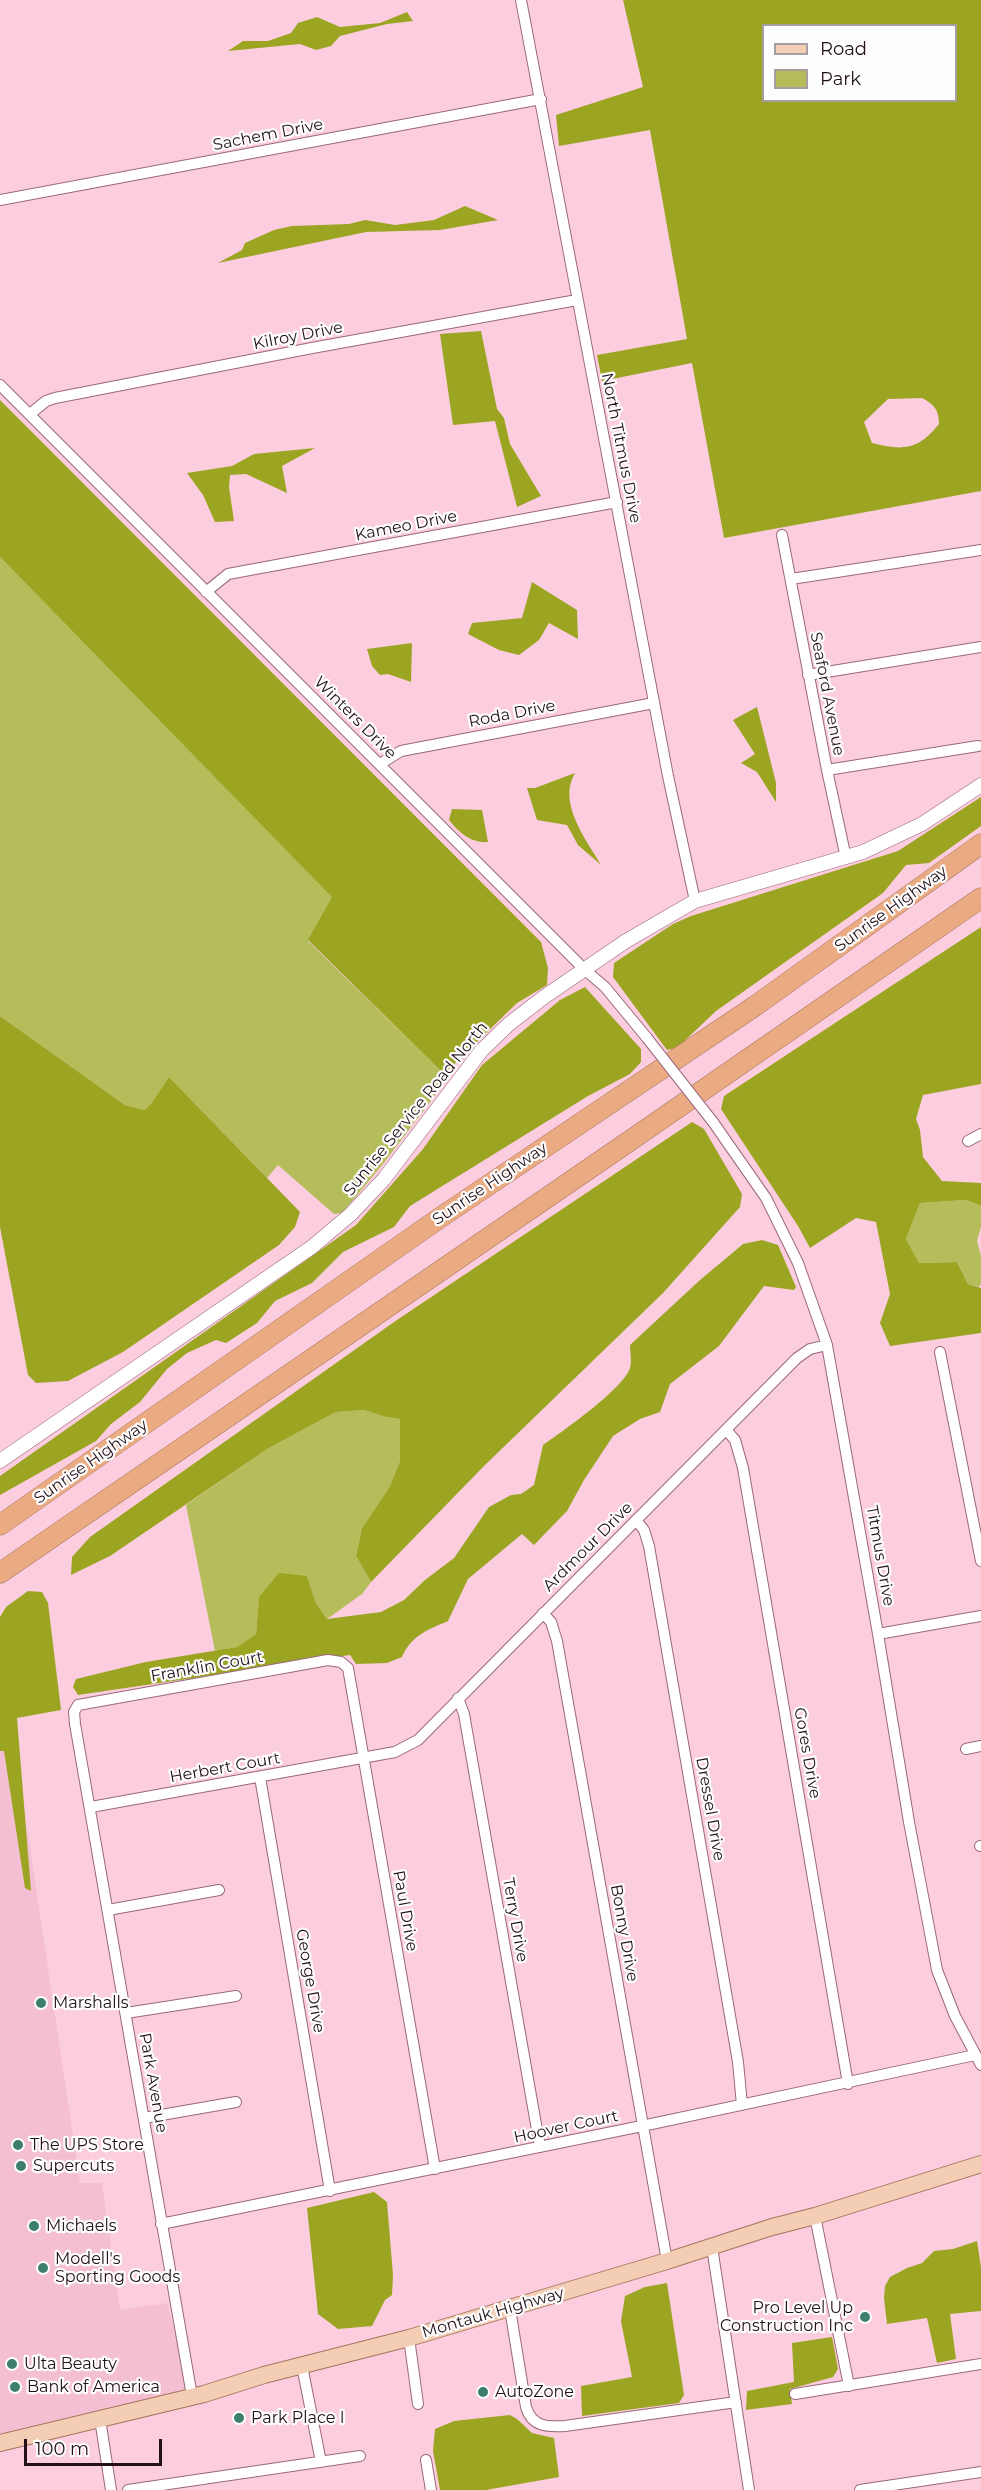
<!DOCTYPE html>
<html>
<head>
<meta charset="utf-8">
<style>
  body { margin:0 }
  #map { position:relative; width:981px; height:2490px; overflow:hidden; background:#fccddf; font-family:Montserrat,sans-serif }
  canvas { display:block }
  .legend { position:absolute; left:762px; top:24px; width:195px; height:78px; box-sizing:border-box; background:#fdfdfd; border:2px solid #a69ea1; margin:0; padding:8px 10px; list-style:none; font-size:18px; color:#231018 }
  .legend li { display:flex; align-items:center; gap:12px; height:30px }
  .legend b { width:30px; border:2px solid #a69ea1 }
  .scale { position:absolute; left:24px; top:2439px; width:138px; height:27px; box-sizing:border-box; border:3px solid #231018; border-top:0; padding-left:8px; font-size:18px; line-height:21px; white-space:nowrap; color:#231018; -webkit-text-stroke:4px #fdfdfd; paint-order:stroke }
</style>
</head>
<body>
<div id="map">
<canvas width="981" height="2490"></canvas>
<ul class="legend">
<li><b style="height:8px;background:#f3cdb4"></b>Road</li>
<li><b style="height:16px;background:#b4bd5a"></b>Park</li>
</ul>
<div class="scale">100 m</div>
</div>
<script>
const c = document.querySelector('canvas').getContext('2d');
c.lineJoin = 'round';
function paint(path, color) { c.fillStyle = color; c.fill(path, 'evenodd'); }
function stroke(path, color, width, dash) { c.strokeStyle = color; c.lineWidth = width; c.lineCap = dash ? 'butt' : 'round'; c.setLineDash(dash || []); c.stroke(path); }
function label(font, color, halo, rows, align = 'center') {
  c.font = font + ' Montserrat,sans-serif'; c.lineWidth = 4.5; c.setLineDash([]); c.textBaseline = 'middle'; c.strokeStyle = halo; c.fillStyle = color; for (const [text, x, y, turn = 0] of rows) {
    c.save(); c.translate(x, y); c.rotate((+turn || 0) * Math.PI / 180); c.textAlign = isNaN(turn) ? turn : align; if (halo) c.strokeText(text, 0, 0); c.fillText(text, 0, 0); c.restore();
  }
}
const built = new Path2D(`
  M 9,1706 L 80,2183 L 102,2183 L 120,2310 L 167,2303 L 192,2396 L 0,2443 L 0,1707 Z`);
const green = new Path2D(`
  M 0,557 L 333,897 L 308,941 L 448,1078 L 383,1164 L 342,1213 L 334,1214 L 278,1165 L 267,1178 L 169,1077 L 150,1105 L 144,1110 L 125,1105 L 0,1016 Z
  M 966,1200 L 981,1206 L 981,1227 L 977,1241 L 981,1256 L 981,1283 L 979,1287 L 968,1284 L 957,1262 L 919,1263 L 906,1239 L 920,1203 Z
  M 364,1410 L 386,1417 L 400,1419 L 400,1461 L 390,1486 L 362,1528 L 356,1556 L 371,1582 L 362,1594 L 327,1619 L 316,1603 L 307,1576 L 259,1597 L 256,1634 L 237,1647 L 215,1651 L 186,1505 L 269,1448 L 336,1412 Z`);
const forest = new Path2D(`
  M 623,0 L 981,0 L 981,491 L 724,538 L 692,363 L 602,381 L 597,355 L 687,339 L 650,130 L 559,146 L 556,115 L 643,87 ZM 764,26 L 956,26 L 956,100 L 764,100 ZM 922,398 C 934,404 939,410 939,424 C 918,450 903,451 872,443 L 864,422 L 888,399 Z
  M 407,12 L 413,21 L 387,24 L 340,36 L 331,46 L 316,50 L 300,44 L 228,51 L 243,41 L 268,41 L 291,33 L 298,23 L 317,17 L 340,27 L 380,23 Z
  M 465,206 L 498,220 L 440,230 L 366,232 L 218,263 L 242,250 L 245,243 L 274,230 L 292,226 L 349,224 L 365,220 L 395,225 L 434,220 Z
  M 481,331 L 497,409 L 504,418 L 510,444 L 541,496 L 517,507 L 495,421 L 453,425 L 440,334 Z
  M 0,400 L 541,942 L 548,968 L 547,985 L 517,1003 L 444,1074 L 308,940 L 332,897 L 0,557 Z
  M 315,448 L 282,466 L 287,493 L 246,474 L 230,475 L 229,487 L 234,521 L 215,522 L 203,495 L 187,473 L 232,466 L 254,454 Z
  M 532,582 L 577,610 L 578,639 L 549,623 L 539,640 L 519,655 L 499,650 L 468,634 L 472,623 L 522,618 Z
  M 412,643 L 411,682 L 388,674 L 380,675 L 372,666 L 367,649 Z
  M 757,707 L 776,783 L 776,802 L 757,772 L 741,763 L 755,754 L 733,720 Z
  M 575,773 C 557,803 586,839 601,865 L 578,845 L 567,825 L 537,820 L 527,788 L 535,788 Z
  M 981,797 L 981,826 L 929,863 L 906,865 L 883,893 L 716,1011 L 677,1048 L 667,1050 L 613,977 L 614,963 L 673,924 L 691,916 L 898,851 Z
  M 452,809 L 482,810 L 488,842 C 470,843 460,833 449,820 Z
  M 981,927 L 981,1084 L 923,1095 L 916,1119 L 920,1130 L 923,1157 L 942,1181 L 981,1183 L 981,1206 L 966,1200 L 920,1203 L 906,1239 L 919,1263 L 957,1262 L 968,1284 L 981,1288 L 981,1333 L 890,1346 L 880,1323 L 890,1294 L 876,1222 L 856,1218 L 810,1248 L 798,1226 L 721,1109 L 724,1096 Z
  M 585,987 L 641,1049 L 641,1062 L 630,1074 L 588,1096 L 410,1206 L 394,1227 L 343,1252 L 312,1283 L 275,1301 L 257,1323 L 226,1343 L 216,1340 L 187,1353 L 167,1369 L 140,1402 L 111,1424 L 96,1441 L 0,1495 L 0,1476 L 356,1225 L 423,1149 L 482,1065 L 560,1000 Z
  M 0,1016 L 125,1105 L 144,1110 L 150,1105 L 169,1077 L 300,1212 L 295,1227 L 279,1245 L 123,1352 L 68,1381 L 36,1383 L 28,1375 L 0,1227 Z
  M 692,1122 L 704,1129 L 742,1194 L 740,1207 L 663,1293 L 485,1465 L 371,1582 L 356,1556 L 362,1528 L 390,1486 L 400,1461 L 400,1419 L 386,1417 L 364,1410 L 336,1412 L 269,1448 L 110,1556 L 71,1575 L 72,1557 L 90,1537 L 394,1322 Z
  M 762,1240 L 778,1245 L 796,1287 L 794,1290 L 764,1286 L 719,1346 L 670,1384 L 660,1412 L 640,1419 L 613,1436 L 584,1480 L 567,1511 L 534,1545 L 522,1534 L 468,1579 L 448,1621 C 427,1630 411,1636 402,1657 L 387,1663 L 356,1664 L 350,1655 L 78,1695 L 73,1687 L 76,1679 L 146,1662 L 237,1647 L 256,1634 L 259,1597 L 279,1573 L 307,1576 L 316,1603 L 327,1619 L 381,1612 L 404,1600 L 425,1580 L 454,1558 L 489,1507 L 511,1495 L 521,1494 L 534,1485 L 543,1445 C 562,1432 623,1389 630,1368 C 632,1362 630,1352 630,1345 L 700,1280 L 743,1244 Z
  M 28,1591 L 42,1592 L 48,1603 L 61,1710 L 17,1718 L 31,1891 L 25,1888 L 4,1751 L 0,1751 L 0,1617 L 6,1607 Z
  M 374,2192 L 387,2202 L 393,2275 L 392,2295 L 385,2300 L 372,2326 L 338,2329 L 318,2314 L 307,2208 Z
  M 977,2241 L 981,2267 L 981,2311 L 950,2314 L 956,2359 L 937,2363 L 927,2318 L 887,2324 L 884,2298 L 885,2286 L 890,2277 L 907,2268 L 922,2263 L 934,2251 L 953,2249 Z
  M 667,2283 L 684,2395 L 679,2403 L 582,2416 L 581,2386 L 632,2377 L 621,2321 L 625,2296 L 645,2287 Z
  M 832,2337 L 838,2369 L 833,2377 L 790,2389 L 792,2404 L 746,2410 L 747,2391 L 794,2382 L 792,2343 Z
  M 510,2415 L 517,2419 L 532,2433 L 554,2438 L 559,2477 L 486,2490 L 440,2490 L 433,2451 L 435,2429 L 454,2421 Z`);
const minor = new Path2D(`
  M 521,0 L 668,776 L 695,901
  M 0,200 L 541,99
  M 0,385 L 585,970 L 605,987 L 647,1038
  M 30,414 L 46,401 L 55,398 L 312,348 L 577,300
  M 782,535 L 827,770 L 846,858
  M 791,579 L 981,550
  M 206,592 L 228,574 L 617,502
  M 808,675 L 981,647
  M 380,764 L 401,751 L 654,703
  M 827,770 L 978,746
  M 713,1122 L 766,1198 L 798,1263 L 827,1345 L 878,1634 L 909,1822 L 937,1970 L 955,2016 L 981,2065
  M 968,1141 L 981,1134
  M 940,1352 L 981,1561
  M 727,1431 L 735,1440 L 743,1468 L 848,2084
  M 636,1520 L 644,1530 L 649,1546 L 738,2062 L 742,2105
  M 543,1613 L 551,1622 L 557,1641 L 667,2261
  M 878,1634 L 981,1616
  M 458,1698 L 464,1714 L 540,2147
  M 966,1749 L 981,1746
  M 260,1777 L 330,2191
  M 91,1807 L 395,1752 L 418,1740 L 797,1358 L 810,1349 L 827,1345
  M 980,1846 L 981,1846
  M 108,1910 L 219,1890
  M 126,2013 L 236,1996
  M 144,2118 L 236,2102
  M 815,2216 L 849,2386
  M 161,2224 L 642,2126 L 975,2055
  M 712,2247 L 749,2490
  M 510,2309 L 526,2407 C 532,2427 547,2427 565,2426 L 736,2402
  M 409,2338 L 418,2404
  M 302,2366 L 321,2462
  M 795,2394 L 981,2364
  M 192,2396 L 75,1724 L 74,1712 L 78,1705 L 328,1660 L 341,1662 L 348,1668 L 435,2169
  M 100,2419 L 111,2490
  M 426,2460 L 431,2490
  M 128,2490 L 360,2456
  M 860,2490 L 981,2472`);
const tertiary = new Path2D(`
  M 0,1461 L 312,1247 L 351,1214 L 384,1179 L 482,1050 L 509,1024 L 544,997 L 626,941 L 695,901 L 863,852 L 922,824 L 981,785`);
const primary = new Path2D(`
  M 0,2443 L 204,2394 L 264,2375 L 409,2338 L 667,2261 L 772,2227 L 815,2216 L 981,2164`);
const motorway = new Path2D(`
  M 0,1525 L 441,1217 L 755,1006 L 981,844
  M 0,1573 L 631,1140 L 981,898`);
const minorBridge = new Path2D(`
  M 647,1038 L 713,1122`);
const markers = [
  [41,2003,6,"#3e7e6d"],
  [18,2145,6,"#3e7e6d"],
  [21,2166,6,"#3e7e6d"],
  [34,2226,6,"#3e7e6d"],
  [43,2268,6,"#3e7e6d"],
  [865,2317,6,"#3e7e6d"],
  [12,2364,6,"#3e7e6d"],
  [15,2387,6,"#3e7e6d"],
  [483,2392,6,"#3e7e6d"],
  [239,2418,6,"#3e7e6d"]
];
const streetNames = [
  ["Sachem Drive",268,135,-11],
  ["Kilroy Drive",298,336,-11],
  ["North Titmus Drive",621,448,79],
  ["Kameo Drive",406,526,-11],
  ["Seaford Avenue",827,694,79],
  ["Roda Drive",512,714,-11],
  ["Winters Drive",355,718,45],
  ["Sunrise Highway",891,909,-36],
  ["Sunrise Service Road North",416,1109,-51],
  ["Sunrise Highway",490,1184,-34],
  ["Sunrise Highway",91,1462,-35],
  ["Ardmour Drive",588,1547,-45],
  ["Titmus Drive",880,1556,80],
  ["Franklin Court",207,1667,-10],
  ["Gores Drive",807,1753,80],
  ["Herbert Court",225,1768,-10],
  ["Dressel Drive",710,1809,80],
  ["Paul Drive",405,1911,80],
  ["Terry Drive",515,1920,80],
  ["Bonny Drive",624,1933,80],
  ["George Drive",310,1981,80],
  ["Park Avenue",153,2083,80],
  ["Hoover Court",566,2127,-12],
  ["Montauk Highway",493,2313,-16]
];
const poiNames = [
  ["Marshalls",53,2003],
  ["The UPS Store",30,2145],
  ["Supercuts",33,2166],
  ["Michaels",46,2226],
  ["Modell's",55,2259],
  ["Sporting Goods",55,2277],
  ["Pro Level Up",853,2308,"right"],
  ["Construction Inc",853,2326,"right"],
  ["Ulta Beauty",24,2364],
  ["Bank of America",27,2387],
  ["AutoZone",495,2392],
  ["Park Place I",251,2418]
];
paint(built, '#f4bfd3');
paint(green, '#b4bd5a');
paint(forest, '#9ca522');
stroke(minor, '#9b677c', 12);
stroke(tertiary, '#9b677c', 15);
stroke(primary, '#a5755d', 18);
stroke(motorway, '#a5755d', 21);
stroke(minor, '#fff', 10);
stroke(tertiary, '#fff', 14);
stroke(primary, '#f3cdb4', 16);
stroke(motorway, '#ebab82', 20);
stroke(minorBridge, '#9b677c', 12, []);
stroke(minorBridge, '#fff', 10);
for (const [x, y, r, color] of markers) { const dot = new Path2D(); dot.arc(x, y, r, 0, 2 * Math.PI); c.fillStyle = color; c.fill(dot); stroke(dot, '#fdfdfd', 2); }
label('16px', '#231018', '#fdfdfd', streetNames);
label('16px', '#231018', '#fdfdfd', poiNames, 'left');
</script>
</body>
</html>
